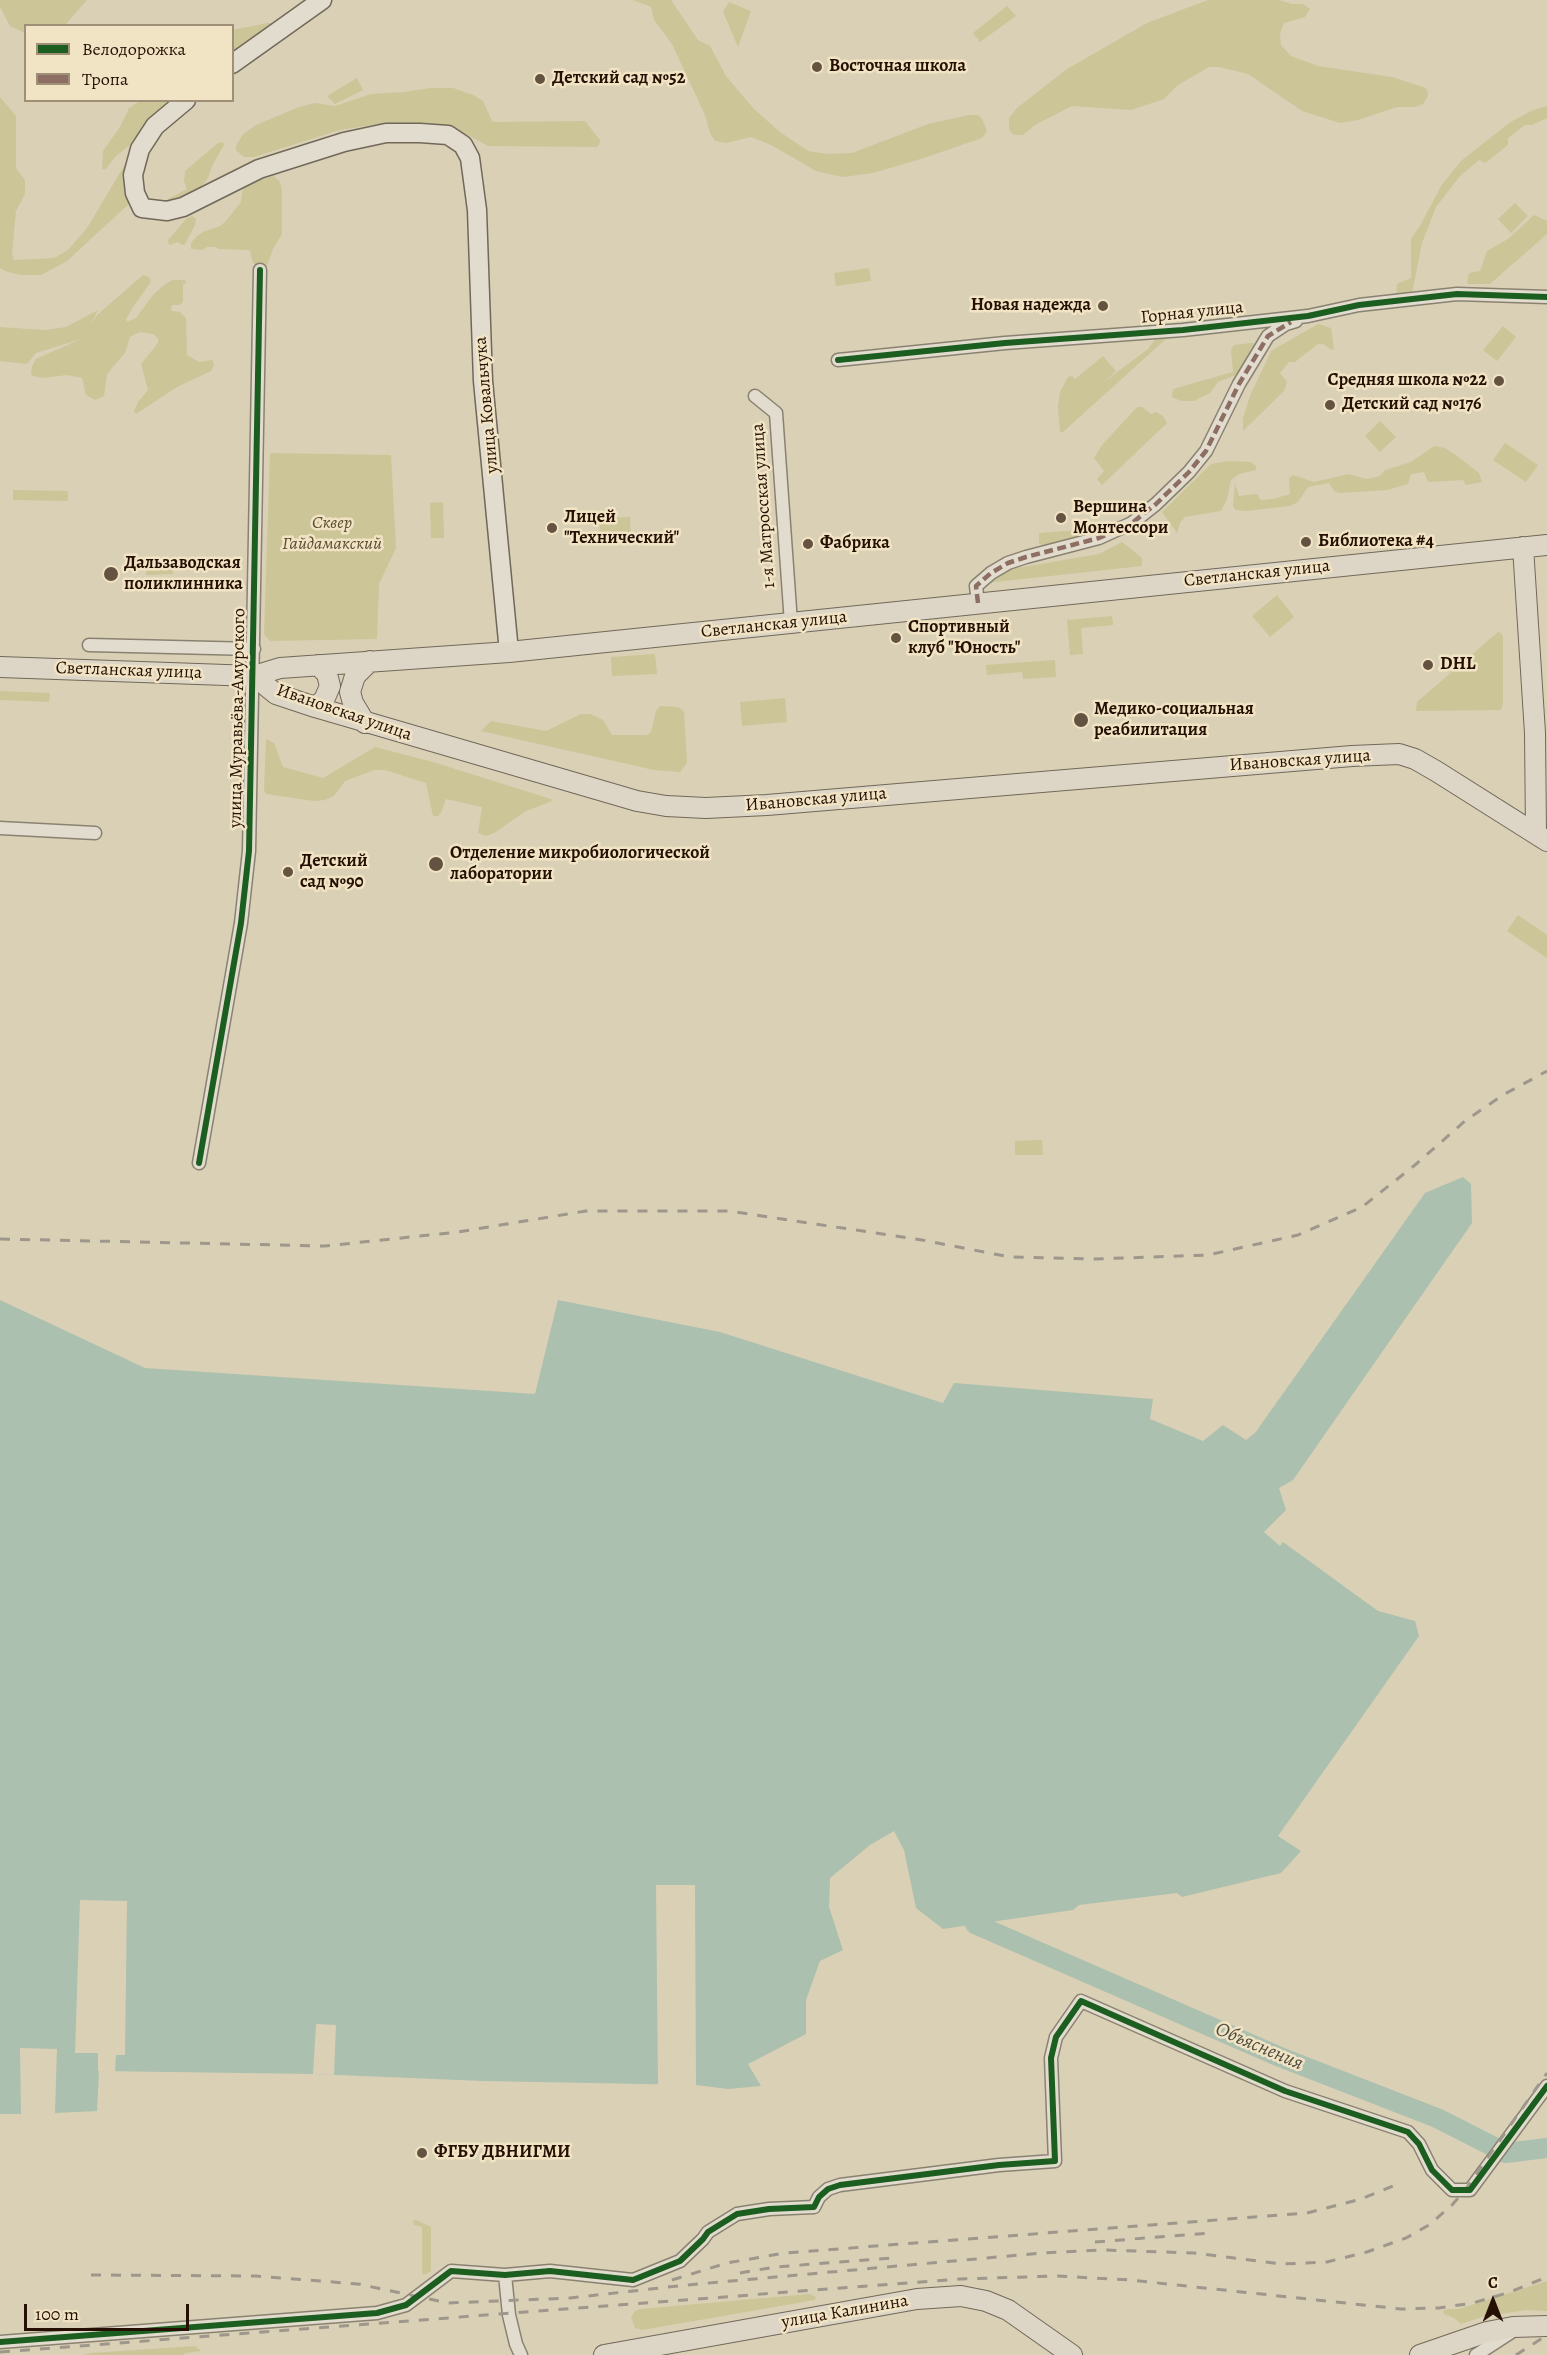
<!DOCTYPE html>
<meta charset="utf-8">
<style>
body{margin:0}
#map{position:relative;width:1547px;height:2355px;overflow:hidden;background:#dad0b5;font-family:Alegreya,serif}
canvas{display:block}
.legend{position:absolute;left:24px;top:24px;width:210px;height:78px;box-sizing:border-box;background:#f1e4c5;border:2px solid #a08f77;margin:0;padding:8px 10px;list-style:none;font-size:18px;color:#261003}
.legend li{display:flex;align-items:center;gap:12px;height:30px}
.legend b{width:30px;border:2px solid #a08f77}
.north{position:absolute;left:1463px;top:2271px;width:60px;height:60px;-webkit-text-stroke:4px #f1e4c5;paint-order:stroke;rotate:0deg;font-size:16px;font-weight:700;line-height:24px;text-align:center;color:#261003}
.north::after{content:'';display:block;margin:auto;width:21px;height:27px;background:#261003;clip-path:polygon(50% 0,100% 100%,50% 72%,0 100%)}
.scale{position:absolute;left:24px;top:2304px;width:165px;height:27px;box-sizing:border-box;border:3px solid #261003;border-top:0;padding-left:8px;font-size:18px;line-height:21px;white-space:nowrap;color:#261003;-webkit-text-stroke:4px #f1e4c5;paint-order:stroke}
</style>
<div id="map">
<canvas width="1547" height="2355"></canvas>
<ul class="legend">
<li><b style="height:8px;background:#1b5e20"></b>Велодорожка</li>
<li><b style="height:8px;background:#8d6e63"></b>Тропа</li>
</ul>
<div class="north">С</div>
<div class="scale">100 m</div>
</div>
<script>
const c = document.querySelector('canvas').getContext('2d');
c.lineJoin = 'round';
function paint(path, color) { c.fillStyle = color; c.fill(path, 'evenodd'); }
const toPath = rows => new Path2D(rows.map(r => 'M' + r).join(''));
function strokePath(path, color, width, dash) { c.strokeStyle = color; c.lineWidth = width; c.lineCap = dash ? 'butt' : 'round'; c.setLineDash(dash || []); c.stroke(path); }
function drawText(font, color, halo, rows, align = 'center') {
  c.font = font + ' Alegreya,serif'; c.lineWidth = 5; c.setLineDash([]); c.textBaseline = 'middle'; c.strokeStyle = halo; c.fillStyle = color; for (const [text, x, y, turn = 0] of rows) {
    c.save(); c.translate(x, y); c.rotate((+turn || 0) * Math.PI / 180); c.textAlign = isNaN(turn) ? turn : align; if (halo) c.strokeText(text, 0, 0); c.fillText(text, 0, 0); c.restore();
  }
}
paint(toPath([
 [0,0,87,0,65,25,26,26,25,33,10,26,0,7],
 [633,0,671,0,698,40,710,46,726,76,754,109,780,132,808,151,828,154,852,153,928,124,969,115,978,115,982,119,987,131,982,138,924,158,873,173,843,177,816,171,771,145,751,137,726,143,715,141,710,133,705,115,672,44,654,20,651,7],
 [1208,0,1279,0,1292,4,1303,4,1310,9,1305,17,1284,23,1280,34,1281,45,1291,56,1318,66,1392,77,1426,88,1428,93,1427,98,1423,104,1415,107,1397,107,1358,120,1340,123,1302,111,1248,74,1219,67,1209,67,1178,85,1164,99,1131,110,1072,106,1035,125,1023,135,1014,135,1009,130,1009,118,1017,108,1067,69,1147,23],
 [729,2,751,11,738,47,723,12],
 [1007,6,1016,16,980,42,973,33],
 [268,23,276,23,233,55,232,30],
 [357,78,363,90,335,104,327,96],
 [430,88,453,88,475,96,483,101,492,121,495,122,585,121,600,140,599,145,597,147,488,146,449,125,420,123,385,123,340,130,254,157,244,157,236,150,236,146,243,134,256,125,299,107,315,103,335,106,371,94,404,92],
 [0,97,16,116,16,168,25,180,25,194,16,211,12,254,14,260,54,258,68,250,87,228,127,161,131,158,130,203,67,261,41,275,20,275,5,271,0,268],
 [140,101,174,101,146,125,130,145,116,156,106,169,102,169,103,151,120,127,129,108],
 [1547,106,1547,118,1532,125,1525,125,1508,138,1508,145,1485,163,1479,160,1460,176,1436,207,1422,243,1412,293,1410,296,1396,296,1397,284,1411,278,1411,239,1420,226,1441,186,1461,161,1509,123,1531,111],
 [223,142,224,145,213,164,208,178,195,195,162,206,168,199,187,189,184,181,185,171,218,143],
 [274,176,280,182,282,190,282,234,273,249,267,266,256,268,252,260,250,250,219,249,216,247,207,247,203,250,191,249,191,243,196,237,203,232,220,226,226,221,241,202,243,187,250,183],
 [1515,203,1528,216,1511,233,1498,219],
 [1534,215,1547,221,1547,234,1490,284,1467,284,1469,273,1480,271,1487,251,1508,239],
 [192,216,196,219,195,225,185,244,182,245,178,242,169,245,168,240,186,219],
 [869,268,871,281,836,286,834,273],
 [143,275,149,277,151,282,133,307,126,319,127,322,136,318,153,295,165,284,173,280,185,280,186,283,183,285,183,302,180,305,172,305,171,311,180,312,186,318,187,355,199,362,212,360,214,365,211,371,177,387,136,414,134,411,138,402,148,390,141,364,158,343,158,338,153,334,140,332,130,337,125,353,107,374,104,396,95,400,86,395,82,378,67,375,42,378,33,376,31,374,32,366,36,359,81,339,36,353,27,364,0,361,0,327,45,330,66,327,98,310,90,326,97,315],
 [1318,324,1331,328,1334,349,1332,350,1323,344,1318,344,1295,362,1289,362,1280,373,1287,382,1284,391,1243,431,1243,418,1250,396,1271,351],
 [1503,326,1516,337,1497,361,1483,350],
 [1167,338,1063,432,1060,432,1058,407,1060,392,1068,377,1072,376,1075,379,1103,356,1116,371,1104,382,1148,349,1155,340],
 [1251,343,1254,343,1254,350,1241,373,1218,382,1210,393,1194,401,1181,401,1172,397,1173,389,1233,372,1231,350,1234,345],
 [1137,407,1142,407,1151,414,1156,412,1163,416,1167,423,1102,485,1097,479,1104,471,1094,458,1102,445],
 [1380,421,1396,437,1380,452,1365,436],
 [1505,443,1538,465,1526,482,1493,460],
 [1434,446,1445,448,1461,459,1479,473,1482,482,1466,485,1463,480,1428,482,1424,472,1411,474,1408,484,1387,490,1339,493,1334,491,1329,483,1308,487,1298,502,1290,506,1246,511,1236,510,1233,506,1235,483,1239,496,1257,494,1261,500,1273,499,1290,494,1289,478,1293,475,1314,482,1349,474,1366,479,1380,476,1385,470,1411,462],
 [270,453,391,455,396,548,379,584,377,639,270,641,264,634],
 [1228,461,1251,462,1256,466,1256,470,1239,474,1231,480,1227,499,1221,511,1185,517,1180,523,1177,533,1162,512,1211,464],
 [13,490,68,491,68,501,13,500],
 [443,502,444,538,431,538,430,503],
 [630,517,631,537,600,539,599,518],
 [1092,529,1095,533,1091,537,1042,545,1039,543,1039,533],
 [1122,542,1142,558,1142,566,986,583,998,573,1011,569,1099,554],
 [172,557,173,574,146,575,146,558],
 [1277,595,1294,617,1270,637,1252,616],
 [1112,616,1113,625,1081,628,1083,654,1070,655,1067,620],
 [1498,632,1501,633,1503,637,1503,703,1501,710,1416,711,1417,702],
 [655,654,657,674,612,676,611,657],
 [1055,660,1056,677,1023,679,1022,672,987,675,986,665],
 [0,691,50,693,49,702,0,700],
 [785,698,787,722,742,726,740,702],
 [660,706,678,707,684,711,687,763,680,772,654,770,481,731,491,721,546,731,581,714,590,714,603,720,612,735,647,735,651,732,656,711],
 [266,739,274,743,283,767,323,778,375,747,433,762,551,799,552,801,526,811,494,833,486,836,478,833,482,807,446,799,441,813,438,816,433,816,426,783,385,770,374,770,345,781,334,796,325,800,314,801,266,794,264,790],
 [1518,915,1547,935,1547,958,1507,931],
 [1042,1140,1043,1155,1015,1155,1015,1141],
 [416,2220,431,2227,431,2271,424,2275,422,2273,422,2227,414,2225,413,2221],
 [1547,2281,1547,2311,1526,2310,1482,2317,1461,2324,1454,2318,1444,2314,1443,2311,1447,2309,1459,2309],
 [810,2294,816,2297,815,2300,642,2330,635,2328,631,2317,635,2311,640,2309],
 [195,2346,201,2351,185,2353,184,2355,83,2355,91,2353]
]), '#cbc598');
paint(toPath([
 [1463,1177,1471,1184,1472,1223,1293,1480,1279,1488,1286,1510,1264,1532,1280,1546,1283,1542,1378,1611,1415,1621,1419,1636,1278,1836,1301,1851,1281,1873,1182,1897,1177,1893,1079,1905,1073,1910,943,1929,916,1908,904,1850,894,1831,870,1845,830,1878,829,1907,843,1950,820,1961,806,2000,806,2034,748,2064,761,2086,728,2089,696,2085,483,2081,313,2074,99,2071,97,2111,55,2113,57,2049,20,2048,21,2114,0,2114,0,1300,145,1368,535,1394,558,1300,720,1332,943,1403,954,1383,1153,1399,1150,1419,1203,1441,1223,1425,1246,1440,1255,1433,1425,1193]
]), '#abc0ae');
paint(toPath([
 [656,1885,695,1885,696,2085,658,2085],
 [80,1900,127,1901,125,2055,116,2055,115,2072,98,2071,98,2053,75,2053],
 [316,2024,336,2025,334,2075,313,2074]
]), '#dad0b5');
strokePath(toPath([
 [975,1924,1280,2057,1437,2118,1506,2153,1547,2148]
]), '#abc0ae', 20);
const minor = toPath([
 [838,360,1005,343,1183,330,1308,316,1359,305,1457,294,1547,297],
 [755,396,776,413,791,623],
 [978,603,976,586,991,573,1008,563,1026,557,1099,538,1132,523,1156,504,1189,472,1206,451,1239,384,1268,336,1286,324,1296,321],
 [89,645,254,649],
 [0,828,95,833],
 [199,1163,241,923,249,851,260,270],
 [505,2275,509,2315,516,2344,521,2355],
 [0,2342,377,2313,406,2305,451,2271,505,2275,550,2271,633,2280,680,2261,703,2239,708,2232,737,2214,769,2209,814,2207,819,2197,828,2189,840,2185,999,2165,1055,2161,1051,2058,1056,2037,1081,2001,1285,2091,1408,2132,1419,2144,1432,2170,1452,2190,1470,2190,1547,2086],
 [1476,2355,1513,2331]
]);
const secondary = toPath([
 [232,64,322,0],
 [186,100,155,126,140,149,133,175,135,193,142,208,167,211,183,207,259,169,344,142,386,133,420,133,448,135,463,145,470,158,477,210,483,381,509,652]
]);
const primary = toPath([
 [1523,547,1535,733,1536,833],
 [0,667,254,676,280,668,509,652,1547,545],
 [254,676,276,694,315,707,637,801,666,806,706,808,767,805,1352,756,1399,754,1415,759,1436,771,1547,841],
 [315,707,324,700,330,686,327,674,318,665],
 [365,723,353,703,350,692,355,676,370,661],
 [604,2355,917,2299,961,2296,986,2301,1008,2310,1072,2355],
 [1420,2355,1487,2332,1513,2327,1547,2326]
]);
strokePath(minor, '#8a8271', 15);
strokePath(secondary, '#716859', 21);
strokePath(primary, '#716859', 22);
strokePath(minor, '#e2dcce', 12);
strokePath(secondary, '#e2dcce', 18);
strokePath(primary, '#ddd6c7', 20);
strokePath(toPath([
 [0,1239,325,1246,458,1232,586,1211,729,1211,922,1240,1010,1257,1095,1259,1208,1255,1298,1235,1362,1207,1415,1165,1465,1121,1503,1095,1547,1071],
 [1095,2242,1210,2233],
 [740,2273,775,2267,892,2258],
 [91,2275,256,2276,358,2284,448,2303,570,2298,687,2285,1042,2253,1103,2250,1194,2253,1282,2264,1327,2262,1367,2252,1406,2238,1429,2225,1452,2205,1465,2190,1547,2073],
 [672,2280,727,2263,785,2253,1307,2213,1361,2199,1393,2186],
 [0,2352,960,2279,1057,2276,1130,2280,1401,2309,1439,2308,1473,2303,1510,2292,1547,2277],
 [1516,2355,1547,2335]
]), '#9e978b', 3, [10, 10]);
strokePath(toPath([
 [978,603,976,586,991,573,1008,563,1026,557,1099,538,1132,523,1156,504,1189,472,1206,451,1239,384,1268,336,1291,322]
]), '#8d6e63', 4.5, [9, 4.5]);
strokePath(toPath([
 [838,360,1005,343,1183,330,1308,316,1359,305,1457,294,1547,297],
 [199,1163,241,923,249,851,260,270],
 [0,2342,377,2313,406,2305,451,2271,505,2275,550,2271,633,2280,680,2261,703,2239,708,2232,737,2214,769,2209,814,2207,819,2197,828,2189,840,2185,999,2165,1055,2161,1051,2058,1056,2037,1081,2001,1285,2091,1408,2132,1419,2144,1432,2170,1452,2190,1470,2190,1547,2086]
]), '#1b5e20', 6);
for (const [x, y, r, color] of [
 [817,67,6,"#655341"],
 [540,79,6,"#655341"],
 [1103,306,6,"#655341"],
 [1499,381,6,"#655341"],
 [1330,405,6,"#655341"],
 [1061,518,6,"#655341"],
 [552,528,6,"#655341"],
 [1306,542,6,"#655341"],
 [808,544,6,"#655341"],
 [111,574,8,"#655341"],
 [896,638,6,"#655341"],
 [1428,665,6,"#655341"],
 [1081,720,8,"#655341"],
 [436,864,8,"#655341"],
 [288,872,6,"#655341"],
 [422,2153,6,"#655341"]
]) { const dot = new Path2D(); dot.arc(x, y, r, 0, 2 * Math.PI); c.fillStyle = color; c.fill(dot); strokePath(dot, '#f1e4c5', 2); }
drawText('bold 18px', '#261003', '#f1e4c5', [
 ["Восточная школа",829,67],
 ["Детский сад №52",552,79],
 ["Новая надежда",1091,306,"right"],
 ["Средняя школа №22",1487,381,"right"],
 ["Детский сад №176",1342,405],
 ["Вершина",1073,508],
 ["Монтессори",1073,529],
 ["Лицей",564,518],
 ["\"Технический\"",564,539],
 ["Библиотека #4",1318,542],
 ["Фабрика",820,544],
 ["Дальзаводская",124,564],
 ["поликлинника",124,585],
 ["Спортивный",908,628],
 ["клуб \"Юность\"",908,649],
 ["DHL",1440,665],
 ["Медико-социальная",1094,710],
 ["реабилитация",1094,731],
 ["Отделение микробиологической",450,854],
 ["лаборатории",450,875],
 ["Детский",300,862],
 ["сад №90",300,883],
 ["ФГБУ ДВНИГМИ",434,2153]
], 'left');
drawText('18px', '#261003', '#f1e4c5', [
 ["Горная улица",1192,313,-6],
 ["улица Ковальчука",487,405,-95],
 ["1-я Матросская улица",764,506,-94],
 ["Светланская улица",1257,574,-6],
 ["Светланская улица",774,625,-6],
 ["Светланская улица",129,671,2],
 ["Ивановская улица",344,713,19],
 ["улица Муравьёва-Амурского",238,718,-89],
 ["Ивановская улица",1300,761,-4],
 ["Ивановская улица",816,800,-5],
 ["улица Калинина",845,2312,-10]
]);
drawText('italic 18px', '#5b4c2f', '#f1e4c5', [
 ["Сквер",332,524],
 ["Гайдамакский",332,545]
]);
drawText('italic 20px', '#4e4b3e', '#f1e4c5', [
 ["Объяснения",1259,2047,23]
]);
</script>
